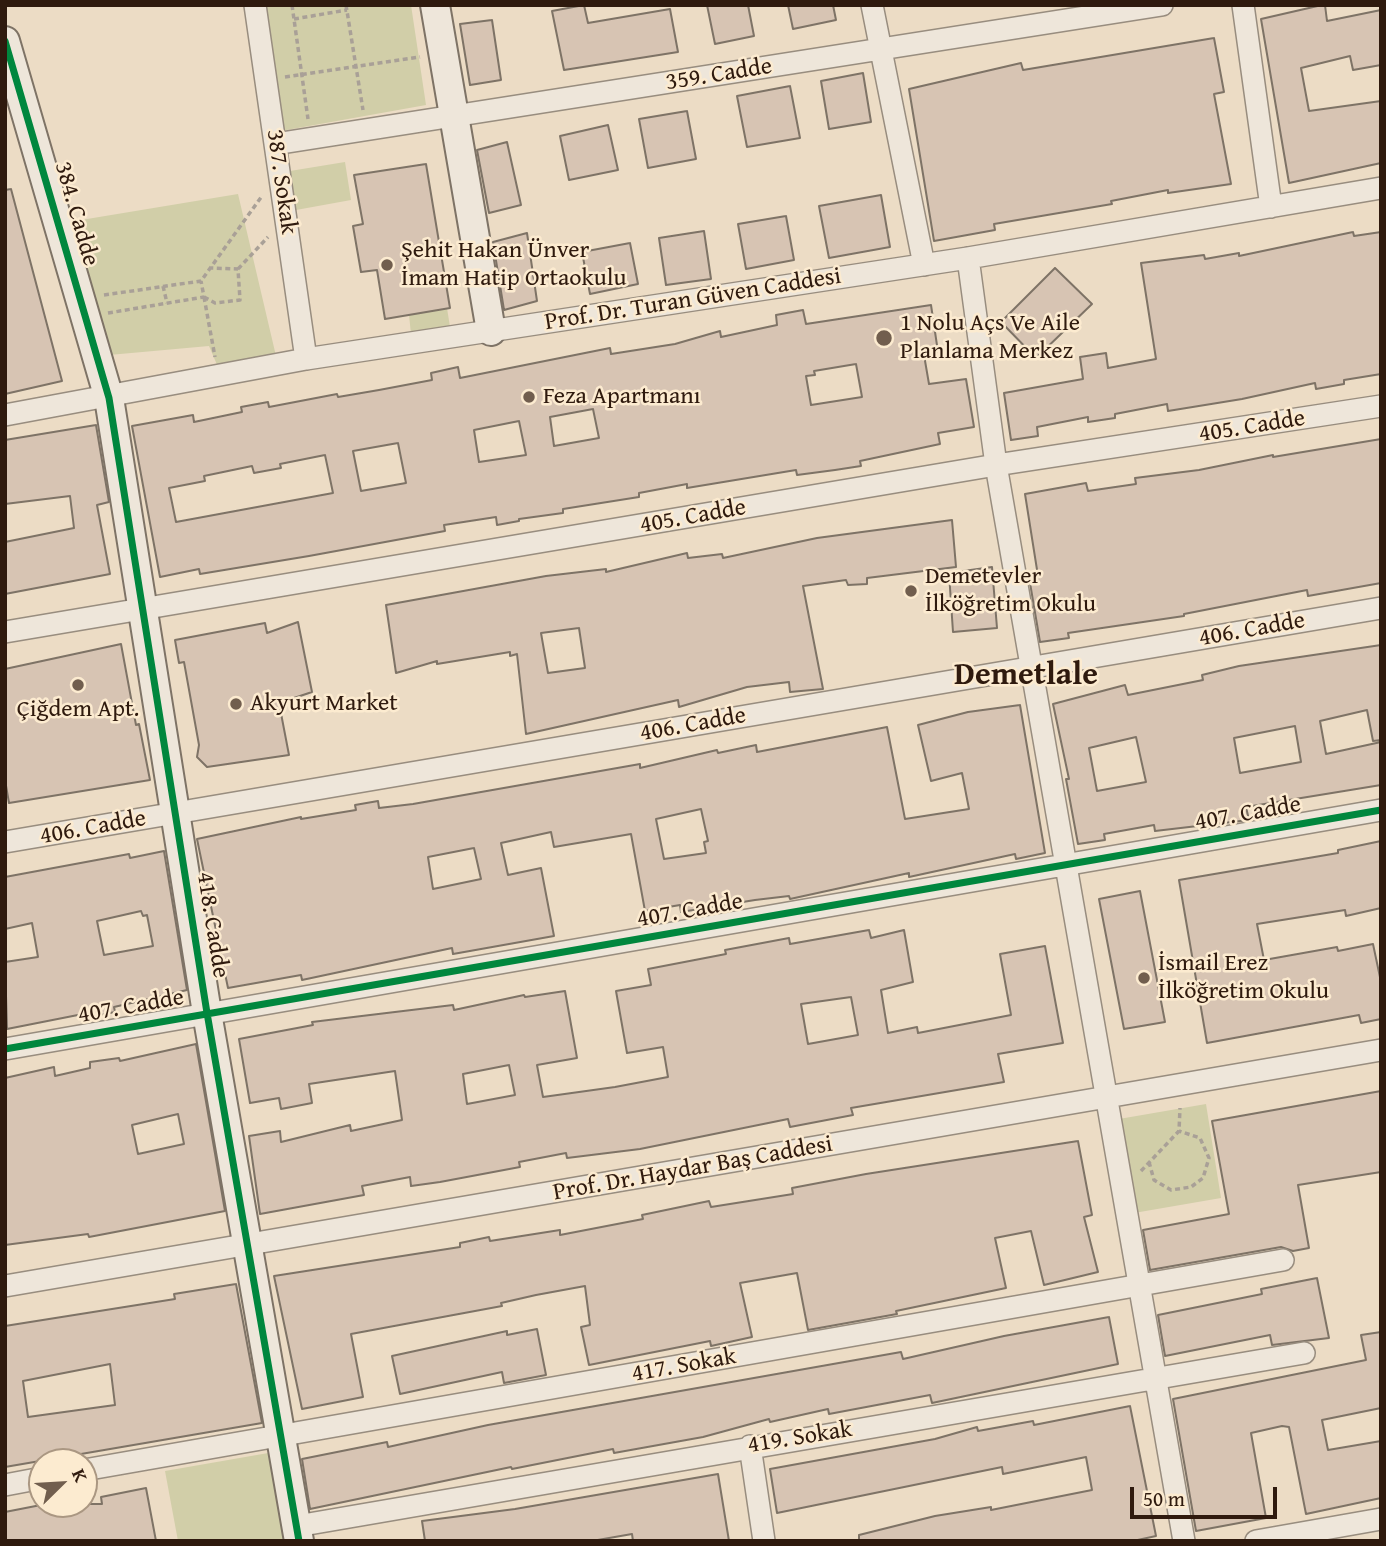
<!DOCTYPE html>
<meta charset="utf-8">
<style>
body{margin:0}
#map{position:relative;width:1386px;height:1546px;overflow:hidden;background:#ecdcc5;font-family:"Gentium Book Plus",serif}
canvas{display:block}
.frame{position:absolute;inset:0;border:7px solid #2f1a0e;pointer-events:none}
.north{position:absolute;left:28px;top:1448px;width:70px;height:70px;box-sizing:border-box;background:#fcebd0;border:2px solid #aa9782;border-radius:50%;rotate:66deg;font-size:19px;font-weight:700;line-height:28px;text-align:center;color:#2f1a0e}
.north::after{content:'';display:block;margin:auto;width:24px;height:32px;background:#715e4e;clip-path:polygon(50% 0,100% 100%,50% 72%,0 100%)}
.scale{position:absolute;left:1130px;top:1487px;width:147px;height:32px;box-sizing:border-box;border:4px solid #2f1a0e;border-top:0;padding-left:9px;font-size:21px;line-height:24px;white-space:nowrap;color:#2f1a0e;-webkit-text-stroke:5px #fcebd0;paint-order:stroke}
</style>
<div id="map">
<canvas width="1386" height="1546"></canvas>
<div class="frame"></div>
<div class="north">K</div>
<div class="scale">50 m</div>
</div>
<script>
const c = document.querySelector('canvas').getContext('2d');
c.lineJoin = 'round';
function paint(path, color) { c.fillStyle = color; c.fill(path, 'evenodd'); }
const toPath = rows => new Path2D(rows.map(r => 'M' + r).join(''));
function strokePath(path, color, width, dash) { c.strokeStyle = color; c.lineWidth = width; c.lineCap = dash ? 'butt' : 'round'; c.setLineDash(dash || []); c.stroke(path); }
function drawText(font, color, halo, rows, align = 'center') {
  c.font = font + ' "Gentium Book Plus",serif'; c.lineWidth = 5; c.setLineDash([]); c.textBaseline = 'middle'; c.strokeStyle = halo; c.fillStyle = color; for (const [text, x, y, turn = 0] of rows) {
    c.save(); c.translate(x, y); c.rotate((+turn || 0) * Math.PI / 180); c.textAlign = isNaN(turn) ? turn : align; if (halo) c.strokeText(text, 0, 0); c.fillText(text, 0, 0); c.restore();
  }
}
paint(toPath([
 [263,5,411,5,426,105,281,131],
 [345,162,351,200,296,210,290,171],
 [238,194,276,356,218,367,209,346,109,355,75,221],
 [447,308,450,327,411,334,409,315],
 [1206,1104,1221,1198,1134,1213,1119,1119],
 [274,1452,289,1541,178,1541,165,1471]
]), '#d1cea8');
const building = toPath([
 [584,5,588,23,670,9,678,52,564,70,552,11,584,5],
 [707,5,748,5,754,36,715,44,707,5],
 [788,5,833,5,836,20,793,29,788,5],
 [1322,5,1325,5,1327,21,1381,10,1381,65,1353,70,1350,56,1301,68,1309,111,1381,101,1381,163,1289,183,1261,19,1322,5],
 [492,20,501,80,470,85,460,24,492,20],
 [1214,38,1224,92,1214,94,1231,184,1168,193,1168,190,1111,201,1112,204,994,224,995,230,934,241,909,89,1021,63,1023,70,1214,38],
 [863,73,871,122,829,129,821,81,863,73],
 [790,86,800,138,747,147,737,96,790,86],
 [687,111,696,159,648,168,639,119,687,111],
 [608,125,618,170,569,180,560,136,608,125],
 [507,142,521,205,489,213,477,150,507,142],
 [426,164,450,308,385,319,377,270,361,272,353,226,363,224,354,175,426,164],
 [11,189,62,381,5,394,5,190,11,189],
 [881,195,890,247,829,258,819,206,881,195],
 [786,216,794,260,746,269,738,224,786,216],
 [704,231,711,279,666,285,659,238,704,231],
 [1353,232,1354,236,1381,232,1381,374,1344,380,1344,384,1316,389,1315,383,1242,399,1168,411,1167,404,1115,414,1115,418,1088,422,1088,417,1037,427,1038,436,1011,440,1004,393,1083,379,1080,357,1106,353,1108,368,1156,359,1141,263,1204,255,1205,259,1239,253,1239,256,1353,232],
 [527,233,537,301,504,310,493,242,527,233],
 [630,243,638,284,590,294,582,252,630,243],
 [1055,268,1092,304,1036,358,1001,322,1055,268],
 [931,305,938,352,924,355,929,384,966,379,974,427,938,433,940,444,860,461,861,466,835,470,797,475,796,470,687,488,687,484,639,493,639,497,563,509,563,513,519,519,519,521,497,525,496,517,444,525,445,531,309,556,200,574,199,569,160,577,132,426,193,415,194,422,242,412,241,407,268,402,269,407,337,394,338,397,379,390,432,380,431,373,458,367,460,378,610,348,611,354,675,344,720,331,721,337,777,325,776,315,803,310,806,324,931,305],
 [856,364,862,397,811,405,806,376,815,375,814,371,856,364],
 [593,409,599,438,554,446,550,417,593,409],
 [519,421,526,455,479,462,474,430,519,421],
 [398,443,406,483,361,491,353,451,398,443],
 [325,455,333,493,176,522,169,488,205,481,204,476,252,466,254,473,281,468,280,464,325,455],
 [96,425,109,502,97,505,110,574,5,594,5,542,74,528,70,496,5,504,5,440,96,425],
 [1381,439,1381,583,1308,596,1307,590,1184,614,1184,616,1068,633,1069,638,1040,642,1029,577,1038,576,1025,494,1086,483,1088,491,1136,484,1135,478,1199,470,1273,455,1273,457,1381,439],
 [952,520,956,567,867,578,867,584,848,585,846,580,803,586,823,689,790,692,789,682,747,687,679,707,678,700,526,734,517,654,510,656,510,652,437,664,437,661,396,673,386,605,546,576,606,569,606,572,687,553,688,558,722,554,723,558,817,538,952,520],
 [579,628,585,668,548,673,541,633,579,628],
 [992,567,997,628,953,632,949,573,992,567],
 [298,622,312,692,279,703,289,755,207,767,197,757,199,745,184,662,179,663,175,640,265,623,267,633,298,622],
 [121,644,136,725,139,724,150,780,9,803,5,780,5,669,121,644],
 [1381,645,1381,740,1373,741,1367,710,1320,721,1326,754,1381,742,1381,785,1246,807,1249,820,1155,831,1154,825,1104,834,1105,840,1078,844,1066,779,1069,779,1053,704,1125,685,1128,695,1203,680,1202,675,1239,666,1381,645],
 [1295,726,1301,762,1240,773,1234,738,1295,726],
 [1136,737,1146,782,1097,791,1089,748,1136,737],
 [1020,705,1045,853,1016,859,1015,854,909,877,909,873,790,899,789,896,755,900,681,912,680,905,645,911,631,834,554,847,551,832,501,843,508,875,541,868,554,936,453,954,452,948,302,980,301,975,228,988,197,839,301,817,301,819,356,810,355,805,378,801,379,808,413,804,640,764,640,768,717,750,718,753,756,745,757,752,887,727,905,819,969,809,962,773,931,781,918,725,968,712,1020,705],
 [701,809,708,841,704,842,706,853,664,859,656,819,701,809],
 [474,848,481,879,433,889,428,857,474,848],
 [1381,841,1381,908,1346,916,1345,910,1257,924,1264,960,1337,947,1338,951,1373,944,1381,982,1381,1019,1361,1023,1359,1015,1207,1043,1179,880,1338,853,1338,850,1381,841],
 [164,851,187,990,114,1007,115,1012,89,1017,88,1013,7,1029,5,962,38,957,32,923,5,929,5,877,129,854,130,858,164,851],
 [141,911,143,916,147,915,153,946,104,955,97,921,141,911],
 [1140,891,1165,1022,1124,1029,1099,899,1140,891],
 [869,930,871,938,904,930,913,982,881,990,888,1033,917,1027,918,1033,1011,1015,1000,954,1045,946,1063,1043,998,1054,1004,1082,851,1108,853,1115,790,1127,788,1119,640,1149,567,1158,566,1153,519,1162,520,1167,440,1182,411,1186,410,1177,362,1186,364,1195,260,1214,249,1136,280,1131,281,1142,350,1125,351,1131,402,1120,395,1071,309,1084,312,1103,281,1109,279,1098,250,1103,239,1039,313,1025,312,1022,453,1005,454,1010,524,995,525,997,565,991,577,1058,537,1065,543,1097,615,1087,668,1077,663,1047,627,1053,616,991,651,985,648,969,726,954,725,950,789,938,790,944,869,930],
 [851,997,858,1035,808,1044,801,1004,851,997],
 [509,1065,515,1095,467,1104,463,1074,509,1065],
 [196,1044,225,1211,89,1237,88,1234,5,1245,5,1078,54,1067,55,1076,90,1068,90,1062,119,1058,120,1061,196,1044],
 [178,1114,184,1144,138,1154,132,1125,178,1114],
 [1381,1091,1381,1172,1298,1185,1309,1248,1293,1251,1281,1247,1150,1270,1143,1230,1229,1214,1212,1121,1381,1091],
 [1078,1141,1092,1215,1084,1217,1098,1272,1044,1285,1031,1231,995,1238,1006,1288,896,1311,897,1314,808,1330,797,1273,740,1283,752,1337,711,1346,710,1341,589,1365,581,1327,590,1325,585,1286,536,1295,501,1303,502,1306,351,1334,363,1397,302,1409,274,1276,460,1247,460,1243,489,1237,490,1241,560,1230,560,1235,643,1219,642,1215,709,1201,711,1207,793,1194,792,1188,866,1174,1078,1141],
 [1317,1278,1329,1338,1272,1345,1270,1335,1165,1356,1158,1315,1262,1294,1261,1289,1317,1278],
 [236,1284,262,1423,5,1467,5,1326,175,1299,174,1294,236,1284],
 [110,1364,115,1405,28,1417,23,1381,110,1364],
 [1109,1317,1118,1364,932,1403,930,1395,829,1414,828,1409,770,1422,769,1419,703,1437,614,1453,613,1449,512,1469,511,1467,310,1509,302,1459,387,1442,388,1447,488,1425,901,1352,903,1359,1004,1336,1109,1317],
 [537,1329,546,1375,504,1383,502,1372,400,1394,392,1356,507,1331,507,1335,537,1329],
 [1381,1332,1381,1408,1322,1420,1328,1450,1381,1441,1381,1498,1306,1514,1289,1427,1282,1426,1251,1433,1266,1518,1196,1531,1173,1399,1366,1360,1361,1335,1381,1332],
 [1130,1406,1156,1536,1133,1541,859,1541,859,1535,935,1516,991,1507,991,1510,1092,1490,1086,1457,1003,1474,1002,1467,777,1513,770,1469,935,1439,977,1427,978,1431,1033,1421,1034,1425,1130,1406],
 [718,1474,729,1541,633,1541,632,1534,592,1541,425,1541,422,1521,515,1509,718,1474],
 [146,1488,156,1541,5,1541,5,1512,46,1504,102,1504,101,1497,146,1488]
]);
paint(building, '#d7c4b3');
strokePath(building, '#7e7366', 2);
const street = toPath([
 [255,5,306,359],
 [872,5,924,265],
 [1243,5,1271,207],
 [275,144,1162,5],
 [968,258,996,465,1184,1541],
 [5,415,306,359,968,258,1381,188],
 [5,632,996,465,1381,406],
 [5,842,1381,608],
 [5,1049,1381,810],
 [5,1286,1381,1050],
 [750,1446,764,1541],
 [84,1470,1283,1260],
 [5,1485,42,1478],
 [297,1526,1304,1353],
 [1256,1541,1381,1519]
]);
const secondary = toPath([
 [435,5,491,331],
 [5,41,109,398,207,1013,299,1541]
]);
strokePath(street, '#988d7f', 24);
strokePath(secondary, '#7e7366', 32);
strokePath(toPath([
 [292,5,308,119],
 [346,5,363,110],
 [294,19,347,10],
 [285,77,420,57],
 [238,269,268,237],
 [163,286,167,303],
 [104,295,201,281,262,196],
 [204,297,215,303,240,300,238,269,211,268],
 [204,297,215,357],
 [108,313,204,297,201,281],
 [1149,1162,1154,1180,1171,1190,1191,1187,1203,1178,1209,1158,1200,1138,1179,1131],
 [1141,1171,1179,1131,1180,1108]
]), '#a9a097', 3.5, [5, 3.5]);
strokePath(street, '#eee6da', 21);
strokePath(secondary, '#eee6da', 28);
strokePath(toPath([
 [5,41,109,398,207,1013,299,1541],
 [5,1049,1381,810]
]), '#00873e', 7);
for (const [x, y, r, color] of [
 [387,265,7,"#715e4e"],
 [884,338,9,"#715e4e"],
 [529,397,7,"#715e4e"],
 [911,591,7,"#715e4e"],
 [78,685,7,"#715e4e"],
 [236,704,7,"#715e4e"],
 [1144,978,7,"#715e4e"]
]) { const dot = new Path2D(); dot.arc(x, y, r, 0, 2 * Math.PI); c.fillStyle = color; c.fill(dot); strokePath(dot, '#fcebd0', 2.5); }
drawText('24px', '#2f1a0e', '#fcebd0', [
 ["359. Cadde",719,75,-9],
 ["387. Sokak",281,182,82],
 ["384. Cadde",76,214,74],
 ["Prof. Dr. Turan Güven Caddesi",693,300,-9],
 ["405. Cadde",1252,427,-9],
 ["405. Cadde",693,517,-10],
 ["406. Cadde",1252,630,-10],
 ["406. Cadde",693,725,-10],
 ["407. Cadde",1248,814,-10],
 ["406. Cadde",93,828,-10],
 ["407. Cadde",690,911,-10],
 ["418. Cadde",212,925,81],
 ["407. Cadde",131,1007,-10],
 ["Prof. Dr. Haydar Baş Caddesi",693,1169,-10],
 ["417. Sokak",684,1366,-10],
 ["419. Sokak",800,1438,-9]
]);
drawText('24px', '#2f1a0e', '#fcebd0', [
 ["Şehit Hakan Ünver",401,251],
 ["İmam Hatip Ortaokulu",401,279],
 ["1 Nolu Açs Ve Aile",900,324],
 ["Planlama Merkez",900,352],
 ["Feza Apartmanı",543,397],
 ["Demetevler",925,577],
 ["İlköğretim Okulu",925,605],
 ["Akyurt Market",250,704],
 ["Çiğdem Apt.",78,710,"center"],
 ["İsmail Erez",1158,964],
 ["İlköğretim Okulu",1158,992]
], 'left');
drawText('bold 32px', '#2f1a0e', '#fcebd0', [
 ["Demetlale",1026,676]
]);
</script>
